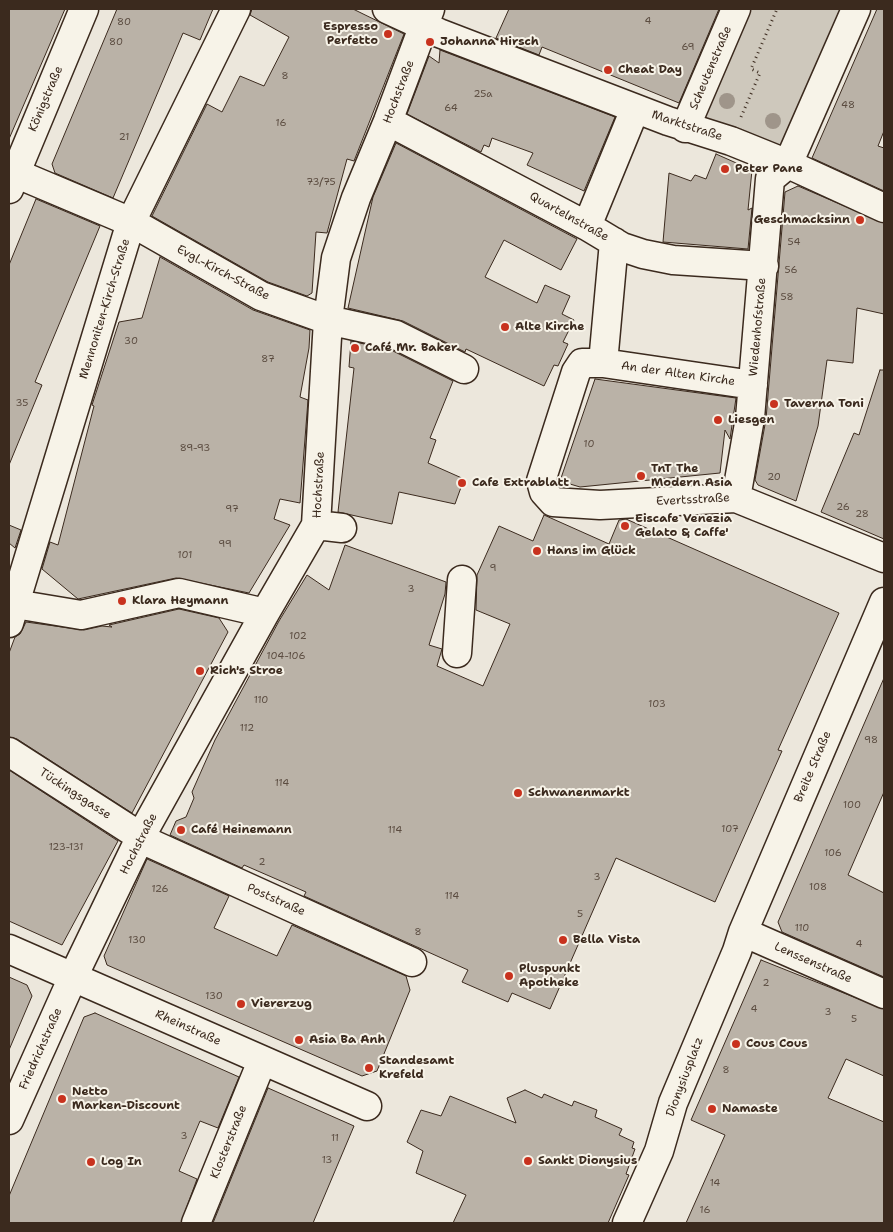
<!DOCTYPE html>
<meta charset="utf-8">
<style>
body{margin:0}
#map{position:relative;width:893px;height:1232px;overflow:hidden;background:#ece7dc;font-family:"Shantell Sans",sans-serif}
canvas{display:block}
.frame{position:absolute;inset:0;border:10px solid #3b2a1e;pointer-events:none}
</style>
<div id="map">
<canvas width="893" height="1232"></canvas>
<div class="frame"></div>
</div>
<script>
const c = document.querySelector('canvas').getContext('2d');
c.lineJoin = 'round';
function paint(path, color) { c.fillStyle = color; c.fill(path, 'evenodd'); }
const toPath = rows => new Path2D(rows.map(r => 'M' + r).join(''));
function strokePath(path, color, width, dash) { c.strokeStyle = color; c.lineWidth = width; c.lineCap = dash ? 'butt' : 'round'; c.setLineDash(dash || []); c.stroke(path); }
function drawText(font, color, halo, rows, align = 'center') {
  c.font = font + ' "Shantell Sans",sans-serif'; c.lineWidth = 4; c.setLineDash([]); c.textBaseline = 'middle'; c.strokeStyle = halo; c.fillStyle = color; for (const [text, x, y, turn = 0] of rows) {
    c.save(); c.translate(x, y); c.rotate((+turn || 0) * Math.PI / 180); c.textAlign = isNaN(turn) ? turn : align; if (halo) c.strokeText(text, 0, 0); c.fillText(text, 0, 0); c.restore();
  }
}
paint(toPath([
 [745,9,839,9,779,149,699,115]
]), '#cec8bc');
const building = toPath([
 [9,9,65,9,9,139,9,9],
 [117,9,213,9,200,40,183,33,113,198,55,173,52,164,117,9],
 [252,9,353,9,404,34,354,161,347,159,327,233,316,232,312,293,307,296,268,282,152,216,207,104,222,112,240,76,264,86,289,37,250,15,252,9],
 [509,9,719,9,679,103,542,47,539,55,496,38,509,9],
 [877,9,884,9,884,131,878,146,884,148,884,191,812,158,877,9],
 [440,50,615,117,584,191,527,165,533,153,492,138,489,147,484,145,481,152,407,114,429,56,439,63,440,50],
 [396,143,577,239,561,270,504,240,485,277,537,303,545,285,570,296,562,314,574,320,563,342,568,344,558,366,554,365,544,386,466,349,465,352,403,321,348,308,373,197,396,143],
 [716,154,752,170,748,210,752,208,748,249,663,242,669,173,691,181,695,175,706,179,716,154],
 [798,186,884,223,884,314,857,308,853,363,827,360,818,426,796,501,758,485,755,480,766,419,785,192,798,186],
 [36,199,100,226,35,382,42,385,9,465,9,265,36,199],
 [160,257,253,310,310,330,309,348,300,397,308,400,300,503,280,499,274,519,290,525,249,593,176,578,78,599,42,569,50,542,58,545,94,406,92,405,119,322,142,318,160,257],
 [351,341,391,350,453,381,430,438,436,440,428,463,464,479,455,504,399,492,392,524,338,512,354,368,349,367,351,341],
 [880,370,884,370,884,539,821,512,854,433,859,435,880,370],
 [595,379,736,398,730,439,725,430,720,473,580,487,560,481,595,379],
 [544,515,609,544,619,520,626,519,839,613,778,750,782,751,715,902,616,858,550,1009,512,993,508,1002,462,982,468,970,304,896,306,892,244,865,242,868,170,835,176,821,186,817,194,798,192,792,215,740,279,621,307,575,329,590,345,545,446,582,445,594,429,645,442,649,437,666,483,686,510,624,476,610,477,575,499,526,533,541,544,515],
 [9,525,21,530,15,548,9,543,9,525],
 [179,609,219,618,228,632,132,813,17,739,9,737,9,653,15,637,20,634,26,622,84,630,102,626,112,627,109,625,179,609],
 [884,678,884,792,848,875,884,893,884,977,782,932,778,922,884,678],
 [9,770,118,841,62,945,9,921,9,770],
 [147,859,229,896,214,928,277,956,292,925,406,976,410,990,377,1071,362,1076,107,965,104,956,147,859],
 [761,960,884,1009,884,1076,846,1059,828,1098,884,1122,884,1223,686,1223,725,1135,691,1120,761,960],
 [9,977,27,985,32,996,9,1050,9,977],
 [95,1013,239,1077,218,1128,200,1121,179,1171,197,1179,181,1223,9,1223,9,1196,84,1017,95,1013],
 [268,1088,354,1126,313,1223,213,1223,268,1088],
 [525,1090,542,1098,544,1094,572,1106,574,1101,597,1110,595,1117,622,1129,619,1135,634,1142,632,1148,635,1149,626,1174,629,1175,608,1223,453,1223,466,1195,416,1173,423,1151,407,1142,421,1110,441,1116,450,1096,516,1123,507,1098,525,1090]
]);
paint(building, '#bab2a7');
strokePath(building, '#3b2a1e', 1);
const minor = toPath([
 [387,9,439,33,668,121,731,141,788,164,884,208],
 [388,121,587,226,622,247,643,254,673,260,764,266],
 [685,128,736,9],
 [15,173,131,222,261,296,328,320,396,335,464,369],
 [9,189,84,9],
 [587,226,635,109],
 [603,363,614,242],
 [753,385,603,363,582,363,576,372,541,481,544,492,553,502,600,505,736,498,884,558],
 [736,498,750,418,770,179,788,164,856,9],
 [316,525,342,528],
 [9,603,81,615,179,593,265,613],
 [9,623,131,222,236,9],
 [457,653,462,580],
 [9,752,152,844,412,962],
 [743,932,884,994],
 [9,949,367,1106],
 [9,1120,73,977,141,836,265,613,316,525,328,320,336,258,356,198,388,121,430,9],
 [196,1223,262,1061],
 [627,1223,659,1151,673,1103,737,951,743,932,884,602]
]);
strokePath(minor, '#3b2a1e', 31);
strokePath(toPath([
 [741,117,760,73,751,69,777,9]
]), '#3b2a1e', 3, [1, 4]);
strokePath(minor, '#f7f3e8', 28);
c.fillStyle = '#9f958a';
for (const [x, y] of [
 [727,101],
 [773,121]
]) { c.beginPath(); c.arc(x, y, 8, 0, 2 * Math.PI); c.fill(); }
for (const [x, y, r, color] of [
 [388,34,5,"#c8321e"],
 [430,42,5,"#c8321e"],
 [608,70,5,"#c8321e"],
 [725,169,5,"#c8321e"],
 [860,220,5,"#c8321e"],
 [505,327,5,"#c8321e"],
 [355,348,5,"#c8321e"],
 [774,404,5,"#c8321e"],
 [718,420,5,"#c8321e"],
 [641,476,5,"#c8321e"],
 [462,483,5,"#c8321e"],
 [625,526,5,"#c8321e"],
 [537,551,5,"#c8321e"],
 [122,601,5,"#c8321e"],
 [200,671,5,"#c8321e"],
 [518,793,5,"#c8321e"],
 [181,830,5,"#c8321e"],
 [563,940,5,"#c8321e"],
 [509,976,5,"#c8321e"],
 [241,1004,5,"#c8321e"],
 [299,1040,5,"#c8321e"],
 [736,1044,5,"#c8321e"],
 [369,1068,5,"#c8321e"],
 [62,1099,5,"#c8321e"],
 [712,1109,5,"#c8321e"],
 [528,1161,5,"#c8321e"],
 [91,1162,5,"#c8321e"]
]) { const dot = new Path2D(); dot.arc(x, y, r, 0, 2 * Math.PI); c.fillStyle = color; c.fill(dot); strokePath(dot, '#f7f3e8', 2); }
drawText('10px', '#5b4c40', null, [
 ["4",648,21],
 ["80",124,22],
 ["80",116,42],
 ["69",688,47],
 ["8",285,76],
 ["25a",483,94],
 ["48",848,105],
 ["64",451,108],
 ["16",281,123],
 ["21",124,137],
 ["73/75",321,182],
 ["54",794,242],
 ["56",791,270],
 ["58",787,297],
 ["30",131,341],
 ["87",268,359],
 ["35",22,403],
 ["10",589,444],
 ["89-93",195,448],
 ["20",774,477],
 ["26",843,507],
 ["97",232,509],
 ["28",862,514],
 ["99",225,544],
 ["101",185,555],
 ["9",493,568],
 ["3",411,589],
 ["102",298,636],
 ["104-106",286,656],
 ["110",261,700],
 ["103",657,704],
 ["112",247,728],
 ["98",871,740],
 ["114",282,783],
 ["100",852,805],
 ["107",730,829],
 ["114",395,830],
 ["123-131",66,847],
 ["106",833,853],
 ["2",262,862],
 ["3",597,877],
 ["108",818,887],
 ["126",160,889],
 ["114",452,896],
 ["5",580,914],
 ["110",802,928],
 ["8",418,932],
 ["130",137,940],
 ["4",859,944],
 ["2",766,983],
 ["130",214,996],
 ["4",754,1009],
 ["3",828,1012],
 ["5",854,1019],
 ["8",726,1070],
 ["3",184,1136],
 ["11",335,1138],
 ["13",327,1160],
 ["14",715,1183],
 ["16",705,1210]
]);
drawText('bold 12px', '#3b2a1e', '#f7f3e8', [
 ["Espresso",378,27,"right"],
 ["Perfetto",378,41,"right"],
 ["Johanna Hirsch",440,42],
 ["Cheat Day",618,70],
 ["Peter Pane",735,169],
 ["Geschmacksinn",850,220,"right"],
 ["Alte Kirche",515,327],
 ["Café Mr. Baker",365,348],
 ["Taverna Toni",784,404],
 ["Liesgen",728,420],
 ["TnT The",651,469],
 ["Modern Asia",651,483],
 ["Cafe Extrablatt",472,483],
 ["Eiscafe Venezia",635,519],
 ["Gelato & Caffe'",635,533],
 ["Hans im Glück",547,551],
 ["Klara Heymann",132,601],
 ["Rich's Stroe",210,671],
 ["Schwanenmarkt",528,793],
 ["Café Heinemann",191,830],
 ["Bella Vista",573,940],
 ["Pluspunkt",519,969],
 ["Apotheke",519,983],
 ["Viererzug",251,1004],
 ["Asia Ba Anh",309,1040],
 ["Cous Cous",746,1044],
 ["Standesamt",379,1061],
 ["Krefeld",379,1075],
 ["Netto",72,1092],
 ["Marken-Discount",72,1106],
 ["Namaste",722,1109],
 ["Sankt Dionysius",538,1161],
 ["Log In",101,1162]
], 'left');
drawText('12px', '#3b2a1e', '#f7f3e8', [
 ["Scheutenstraße",711,68,-67],
 ["Hochstraße",399,92,-69],
 ["Königstraße",46,99,-67],
 ["Marktstraße",687,126,18],
 ["Quartelnstraße",569,217,29],
 ["Evgl.-Kirch-Straße",223,273,28],
 ["Mennoniten-Kirch-Straße",105,309,-73],
 ["Wiedenhofstraße",758,327,-85],
 ["An der Alten Kirche",678,374,8],
 ["Hochstraße",319,485,-87],
 ["Evertsstraße",693,500,-3],
 ["Breite Straße",813,767,-67],
 ["Tückingsgasse",75,794,33],
 ["Hochstraße",139,844,-63],
 ["Poststraße",276,900,24],
 ["Lenssenstraße",813,963,24],
 ["Rheinstraße",188,1028,24],
 ["Friedrichstraße",41,1049,-66],
 ["Dionysiusplatz",685,1077,-69],
 ["Klosterstraße",229,1142,-68]
]);
</script>
